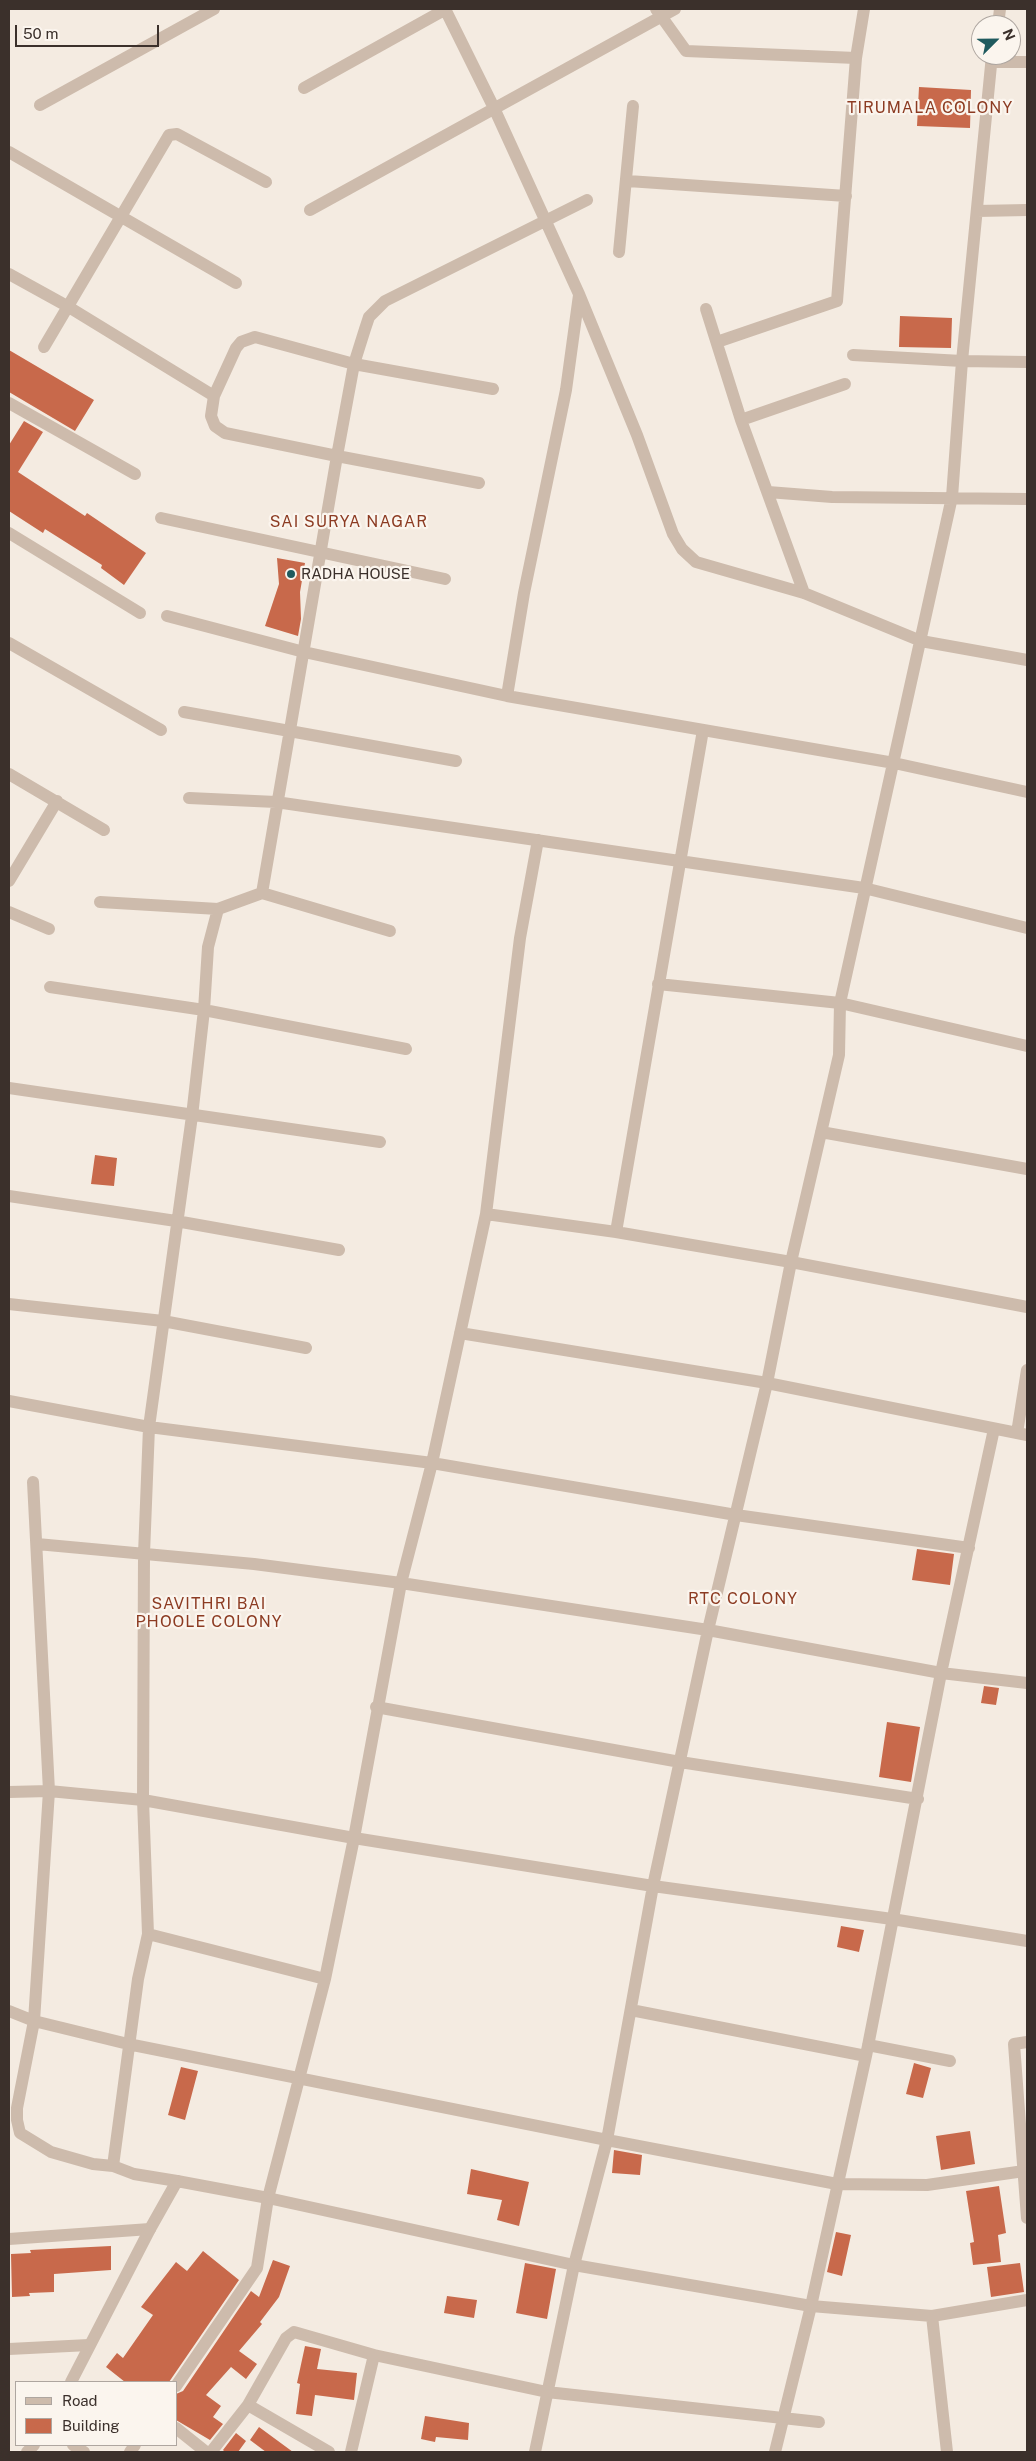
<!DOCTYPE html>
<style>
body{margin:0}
#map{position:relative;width:1036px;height:2461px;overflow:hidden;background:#f4ebe1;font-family:"Public Sans",sans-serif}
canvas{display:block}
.frame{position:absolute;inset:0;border:10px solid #3b302b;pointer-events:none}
.legend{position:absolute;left:15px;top:2381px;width:162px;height:65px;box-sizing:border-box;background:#fbf5ee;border:1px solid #aea6a0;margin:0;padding:6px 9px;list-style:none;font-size:15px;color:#3b302b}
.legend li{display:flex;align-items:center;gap:10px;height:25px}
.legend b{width:25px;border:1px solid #aea6a0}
.north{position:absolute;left:971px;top:15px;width:50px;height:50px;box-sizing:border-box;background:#fbf5ee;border:1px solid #aea6a0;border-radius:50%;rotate:67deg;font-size:14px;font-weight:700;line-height:20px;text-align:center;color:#3b302b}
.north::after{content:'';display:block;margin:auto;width:18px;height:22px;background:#1f5a5e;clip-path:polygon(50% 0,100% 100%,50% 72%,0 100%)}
.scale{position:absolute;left:15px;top:25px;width:144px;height:22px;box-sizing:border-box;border:2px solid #3b302b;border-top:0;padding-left:6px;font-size:15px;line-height:18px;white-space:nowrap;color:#3b302b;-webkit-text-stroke:4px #fbf5ee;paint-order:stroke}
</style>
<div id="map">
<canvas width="1036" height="2461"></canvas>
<div class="frame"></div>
<ul class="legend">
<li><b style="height:6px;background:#cdbbac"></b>Road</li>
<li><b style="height:14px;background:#c8694b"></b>Building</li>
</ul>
<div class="north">N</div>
<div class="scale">50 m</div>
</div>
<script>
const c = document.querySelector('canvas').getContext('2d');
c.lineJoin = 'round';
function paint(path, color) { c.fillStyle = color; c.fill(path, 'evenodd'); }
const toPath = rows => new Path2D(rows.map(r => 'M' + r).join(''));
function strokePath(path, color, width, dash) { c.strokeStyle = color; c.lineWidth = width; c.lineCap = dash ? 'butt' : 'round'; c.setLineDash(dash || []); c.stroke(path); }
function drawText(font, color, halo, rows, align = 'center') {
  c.font = font + ' "Public Sans",sans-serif'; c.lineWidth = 4.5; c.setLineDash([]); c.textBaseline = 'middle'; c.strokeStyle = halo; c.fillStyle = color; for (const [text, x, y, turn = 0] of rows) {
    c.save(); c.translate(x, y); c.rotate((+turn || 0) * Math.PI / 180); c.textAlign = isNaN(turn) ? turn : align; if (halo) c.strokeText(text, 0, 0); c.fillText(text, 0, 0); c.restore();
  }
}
paint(toPath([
 [919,87,971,90,970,128,917,126],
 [900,316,952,318,951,348,899,347],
 [9,350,94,400,75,431,9,392],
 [24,421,43,432,18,472,85,516,87,513,146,553,124,585,101,568,102,565,45,529,43,533,9,511,9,445],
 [277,558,305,563,300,592,301,619,298,636,265,626,279,584],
 [95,1155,117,1158,114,1186,91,1184],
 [917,1549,954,1554,950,1585,912,1580],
 [984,1686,999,1688,996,1705,981,1703],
 [887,1722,920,1727,911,1782,879,1777],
 [841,1926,864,1930,859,1952,837,1947],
 [914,2063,931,2068,923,2098,906,2094],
 [181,2067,198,2071,185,2120,168,2115],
 [970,2131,975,2164,941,2170,936,2136],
 [614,2150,642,2155,640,2175,612,2173],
 [471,2169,529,2182,519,2226,497,2220,502,2200,467,2194],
 [999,2186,1006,2233,998,2235,1001,2262,973,2265,970,2243,974,2242,966,2191],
 [836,2232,851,2235,842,2276,827,2272],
 [111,2246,111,2270,54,2274,54,2292,29,2293,30,2296,12,2297,11,2254,31,2253,30,2250],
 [203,2251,239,2280,169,2382,125,2382,106,2367,117,2353,123,2358,153,2315,141,2307,176,2262,187,2271],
 [273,2260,290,2266,279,2297,260,2322,262,2324,239,2351,257,2364,246,2379,231,2367,206,2395,221,2406,213,2417,223,2424,210,2440,176,2420,176,2394,183,2391,251,2291,259,2297],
 [525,2263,556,2269,547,2319,516,2313],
 [1020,2263,1024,2292,991,2297,987,2267],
 [447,2296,477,2300,474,2318,444,2313],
 [305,2346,321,2349,317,2369,357,2373,354,2400,315,2395,312,2416,296,2414,300,2384,297,2383],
 [425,2416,469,2423,468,2440,436,2437,435,2442,421,2439],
 [259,2427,293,2452,266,2452,250,2440],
 [236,2433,246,2441,238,2452,225,2452,223,2450]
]), '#c8694b');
strokePath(toPath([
 [445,9,494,108,579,294,637,435,673,534,682,549,696,562,804,593,921,641,1027,660],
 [656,9,686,51,856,58],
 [998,25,1000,9],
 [992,55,962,361,1027,362],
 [991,62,1027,62],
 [304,88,446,9],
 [40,105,214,9],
 [9,152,236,283],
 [628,181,846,196],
 [310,210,675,9],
 [977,211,1027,210],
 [619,252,633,106],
 [9,274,67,306,214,396,211,416,215,426,225,433,337,456,262,893],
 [706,309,741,420,804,593],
 [717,342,837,301,856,58,864,9],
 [44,347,169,135,177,134,266,182],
 [214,396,236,348,241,342,255,337,354,364,493,389],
 [9,403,135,474],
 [741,420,845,384],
 [479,483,337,456,354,364,365,329,369,317,385,301,587,200],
 [768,492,832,497,1027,499],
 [161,518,445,579],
 [9,533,140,613],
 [167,616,304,652,507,696,894,763,1027,792],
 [9,643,161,730],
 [507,696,524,593,566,390,579,295],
 [184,712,456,761],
 [9,774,104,830],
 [189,798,276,802,864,888,1027,928],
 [9,881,57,801],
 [100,902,218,909],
 [9,912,49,929],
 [658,984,840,1003,1027,1046],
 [50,987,204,1010,406,1049],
 [9,1088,380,1142],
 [821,1132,1027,1169],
 [9,1196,176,1221,339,1250],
 [486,1214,616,1232,791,1262,1027,1307],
 [616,1232,703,730],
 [9,1304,163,1321,306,1348],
 [460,1333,767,1383,1027,1435],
 [9,1401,149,1427,432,1463,736,1515,969,1548],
 [1017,1433,1027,1370],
 [33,1482,49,1791,143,1800,354,1838,653,1886,892,1919,1027,1941],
 [37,1544,254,1564,401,1583,708,1630,941,1673,1027,1683],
 [376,1707,680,1762,918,1799],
 [9,1792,49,1791,34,2021,17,2108,17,2120,20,2133,51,2152,93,2164,113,2166,134,2174,177,2181],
 [148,1934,325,1979],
 [631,2010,866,2056],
 [9,2011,34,2021,128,2044,607,2140,837,2184,927,2185,1024,2171],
 [1027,2042,1014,2044,1027,2218],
 [868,2045,950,2061],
 [113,2166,138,1979,148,1934,143,1800,144,1554,149,1427,192,1116,204,1010,208,947,218,909,262,893,390,931],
 [9,2239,150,2229],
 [932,2316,1027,2300],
 [9,2349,89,2345],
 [176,2386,257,2268,268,2198,325,1979,354,1838,401,1583,432,1463,486,1214,520,938,538,840],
 [248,2405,286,2338,294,2332,374,2355],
 [176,2428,206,2452],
 [73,2445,84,2452],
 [130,2452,135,2445],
 [211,2452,248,2405,329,2452],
 [351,2452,374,2355,547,2392,819,2422],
 [535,2452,574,2265,607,2140,653,1886,708,1630,767,1383,791,1262,839,1055,840,1003,952,497,962,361,853,355],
 [775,2452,811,2306,866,2056,941,1673,994,1429]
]), '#cdbbac', 12);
strokePath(toPath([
 [71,2382,150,2229,177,2181,268,2198,574,2265,811,2306,932,2316,947,2452],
 [27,2452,34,2445]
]), '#cdbbac', 12);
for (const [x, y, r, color] of [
 [291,574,5,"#1f5a5e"]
]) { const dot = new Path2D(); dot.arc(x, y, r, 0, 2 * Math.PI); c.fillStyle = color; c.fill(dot); strokePath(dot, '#fbf5ee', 2); }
drawText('15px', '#3b302b', '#fbf5ee', [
 ["RADHA HOUSE",301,574]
], 'left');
c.letterSpacing = '1px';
drawText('16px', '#8c3b22', '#fbf5ee', [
 ["TIRUMALA COLONY",930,108],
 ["SAI SURYA NAGAR",349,522],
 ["RTC COLONY",743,1599],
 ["SAVITHRI BAI",209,1604],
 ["PHOOLE COLONY",209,1622]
]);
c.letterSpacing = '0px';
</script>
